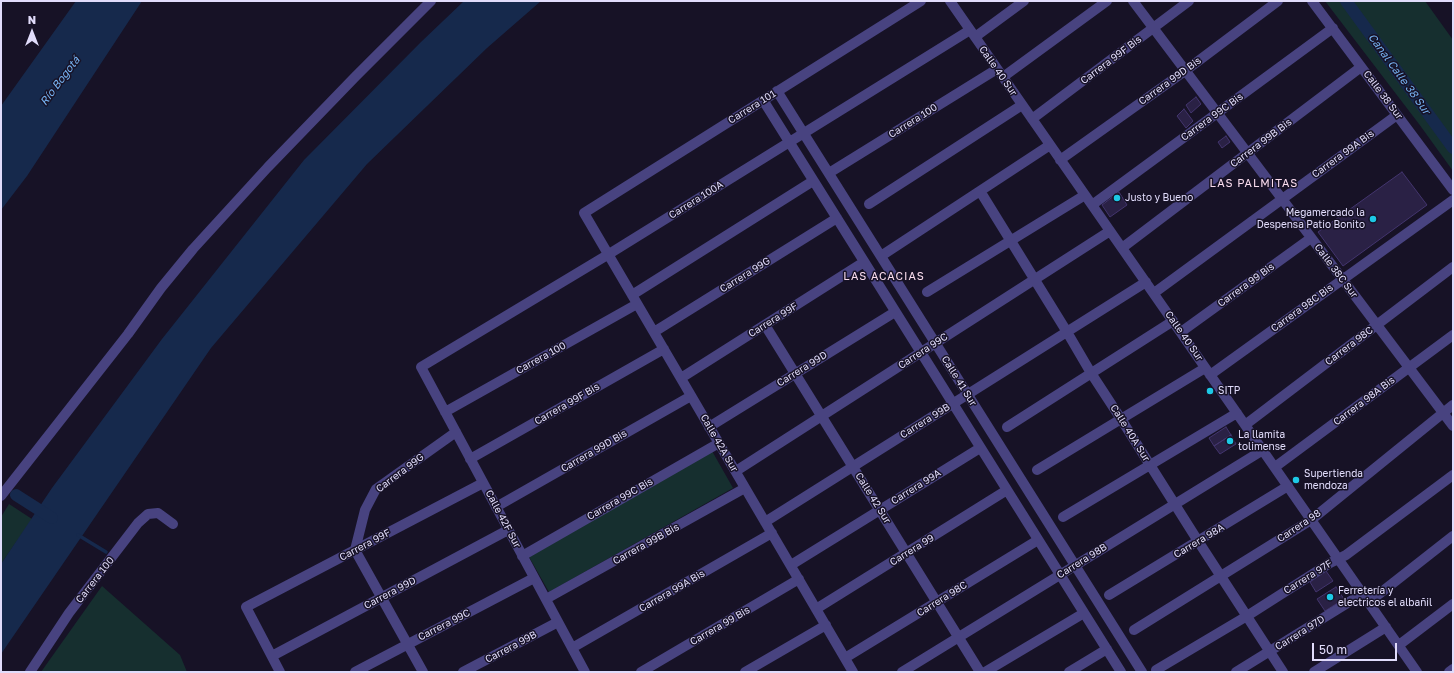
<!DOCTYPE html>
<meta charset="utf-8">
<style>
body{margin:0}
#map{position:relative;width:1454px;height:673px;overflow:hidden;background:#171226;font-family:"Golos Text",sans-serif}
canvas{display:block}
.frame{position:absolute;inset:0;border:2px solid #e1dcfb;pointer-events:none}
.north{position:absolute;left:12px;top:12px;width:40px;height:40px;-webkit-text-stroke:3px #171226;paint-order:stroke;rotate:0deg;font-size:11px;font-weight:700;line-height:16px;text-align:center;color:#e1dcfb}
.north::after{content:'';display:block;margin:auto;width:14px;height:18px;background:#e1dcfb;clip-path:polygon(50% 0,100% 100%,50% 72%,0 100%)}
.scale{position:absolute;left:1312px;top:643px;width:85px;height:18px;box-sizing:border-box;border:2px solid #e1dcfb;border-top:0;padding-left:5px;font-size:12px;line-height:14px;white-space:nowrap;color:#e1dcfb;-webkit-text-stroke:3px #171226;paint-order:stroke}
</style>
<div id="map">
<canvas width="1454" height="673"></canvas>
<div class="frame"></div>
<div class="north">N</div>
<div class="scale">50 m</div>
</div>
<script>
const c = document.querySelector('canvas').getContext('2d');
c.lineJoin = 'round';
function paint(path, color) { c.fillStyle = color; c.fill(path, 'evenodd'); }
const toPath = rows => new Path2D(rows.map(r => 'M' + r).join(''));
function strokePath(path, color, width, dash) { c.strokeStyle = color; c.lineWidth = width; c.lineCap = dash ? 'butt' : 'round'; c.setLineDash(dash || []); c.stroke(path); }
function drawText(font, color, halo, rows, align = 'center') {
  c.font = font + ' "Golos Text",sans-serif'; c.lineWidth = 3; c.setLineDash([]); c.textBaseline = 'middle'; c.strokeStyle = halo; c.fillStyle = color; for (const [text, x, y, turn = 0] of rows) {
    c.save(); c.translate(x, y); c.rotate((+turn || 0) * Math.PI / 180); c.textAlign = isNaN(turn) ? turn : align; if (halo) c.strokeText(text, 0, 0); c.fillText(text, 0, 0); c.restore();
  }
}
paint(toPath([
 [1325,1,1425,1,1453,40,1453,171,1419,124],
 [712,451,733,488,549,592,528,555],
 [9,504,32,519,1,564,1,517],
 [102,586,180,655,187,672,41,672]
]), '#162f2f');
paint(toPath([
 [76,1,142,1,27,176,1,210,1,106],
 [464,1,541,1,487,48,367,164,211,348,1,654,1,564,52,488,162,339,304,160,421,42]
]), '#16294c');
strokePath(toPath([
 [78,535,106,552]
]), '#16294c', 3.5);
strokePath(toPath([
 [1346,1,1453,148],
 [16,495,52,518]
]), '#16294c', 12);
const building = toPath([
 [1196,97,1201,104,1191,113,1186,105,1196,97],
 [1184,109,1193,121,1186,128,1177,116,1184,109],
 [1226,136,1230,142,1222,148,1218,142,1226,136],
 [1402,172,1427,205,1343,266,1318,232,1402,172],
 [1119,192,1127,205,1110,217,1102,205,1119,192],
 [1226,427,1231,435,1214,446,1209,438,1226,427],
 [1231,435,1236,444,1220,454,1214,446,1231,435],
 [1326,571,1333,581,1316,592,1310,582,1326,571],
 [1336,587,1344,599,1325,611,1317,599,1336,587]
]);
paint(building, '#2a2145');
strokePath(building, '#43356e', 1);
strokePath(toPath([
 [950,1,1417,672],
 [1133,1,1453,426],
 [1312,1,1453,190],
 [975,37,1024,1],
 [1003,77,1107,1],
 [777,91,1142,672],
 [763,100,1121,672],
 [1032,119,1189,1],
 [1060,160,1185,71,1278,1],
 [829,173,997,69],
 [980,191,1067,332,1091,373,1121,419,1198,541,1283,672],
 [869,204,1022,105],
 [1092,205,1333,28],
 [1122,248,1361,67],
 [881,256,1050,145],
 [927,292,1085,195],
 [1154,293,1397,115],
 [632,295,813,181],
 [765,325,980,672],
 [654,332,837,218],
 [1181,332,1311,238],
 [1210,375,1453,200],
 [681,378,864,262],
 [445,412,637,304],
 [1245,425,1453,267],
 [709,427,895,312],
 [1007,427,1173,321],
 [470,459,664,349],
 [1275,467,1453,335],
 [1037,470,1205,368],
 [736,471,1110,231],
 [1,496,128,334,161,288,193,249,268,167,355,77,431,1],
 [496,507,691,396],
 [1063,517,1237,413],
 [765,522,1146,282],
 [522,556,719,443],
 [791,565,980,448],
 [1109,595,1288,486],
 [546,599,745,488],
 [816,609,1007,490],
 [1134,630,1311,520,1453,405],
 [1399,645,1453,604],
 [572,648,772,533],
 [272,656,508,530],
 [845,658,1038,540],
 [1156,670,1247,616,1330,563,1346,555,1453,475],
 [30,672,69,613,138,523,148,514,158,513,173,524],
 [280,672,246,607,483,483],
 [355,672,534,578],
 [423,672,355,550,365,510,376,489,456,432],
 [463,672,558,622],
 [585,672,421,367,609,254,970,30],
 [641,672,799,579],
 [745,672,826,625],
 [853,672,584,213,921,1],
 [902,672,1263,450],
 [985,672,1084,613],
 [1069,672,1107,649],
 [1236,672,1354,599,1366,598,1374,598,1453,536],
 [1314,672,1386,627],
 [1449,672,1453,669]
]), '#484380', 10);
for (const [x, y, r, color] of [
 [1117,198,4,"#1dc9e6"],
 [1373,219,4,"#1dc9e6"],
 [1210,391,4,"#1dc9e6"],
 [1230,441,4,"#1dc9e6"],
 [1296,480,4,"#1dc9e6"],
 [1330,597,4,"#1dc9e6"]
]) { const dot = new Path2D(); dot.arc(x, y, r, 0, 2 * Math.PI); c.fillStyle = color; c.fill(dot); strokePath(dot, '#171226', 1.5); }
drawText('10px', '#e1dcfb', '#171226', [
 ["Carrera 99F Bis",1111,60,-37],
 ["Calle 40 Sur",998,71,55],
 ["Carrera 99D Bis",1170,81,-36],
 ["Calle 38 Sur",1383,95,53],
 ["Carrera 101",752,107,-32],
 ["Carrera 99C Bis",1212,117,-36],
 ["Carrera 100",913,121,-32],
 ["Carrera 99B Bis",1261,143,-37],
 ["Carrera 99A Bis",1343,154,-36],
 ["Carrera 100A",696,200,-32],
 ["Calle 38C Sur",1336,271,53],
 ["Carrera 99G",745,275,-32],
 ["Carrera 99 Bis",1246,285,-36],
 ["Carrera 98C Bis",1302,308,-36],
 ["Carrera 99F",773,320,-32],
 ["Calle 40 Sur",1184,336,55],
 ["Carrera 98C",1349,346,-37],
 ["Carrera 99C",923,351,-33],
 ["Carrera 100",541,358,-29],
 ["Carrera 99D",802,369,-32],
 ["Calle 41 Sur",959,381,58],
 ["Carrera 98A Bis",1364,401,-37],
 ["Carrera 99F Bis",567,404,-30],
 ["Carrera 99B",925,421,-32],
 ["Calle 40A Sur",1130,433,58],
 ["Calle 42A Sur",719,443,60],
 ["Carrera 99D Bis",594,451,-30],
 ["Carrera 99G",400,473,-37],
 ["Carrera 99A",916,487,-32],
 ["Calle 42 Sur",873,498,58],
 ["Carrera 99C Bis",620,499,-30],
 ["Calle 42F Sur",503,519,62],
 ["Carrera 98",1299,526,-34],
 ["Carrera 98A",1199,541,-31],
 ["Carrera 99B Bis",646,544,-29],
 ["Carrera 99F",365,545,-28],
 ["Carrera 99",912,550,-32],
 ["Carrera 98B",1082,561,-32],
 ["Carrera 97F",1308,577,-32],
 ["Carrera 100",95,580,-52],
 ["Carrera 99A Bis",672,591,-30],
 ["Carrera 99D",390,593,-28],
 ["Carrera 98C",942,599,-32],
 ["Carrera 99C",444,625,-27],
 ["Carrera 99 Bis",720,626,-30],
 ["Carrera 97D",1300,633,-32],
 ["Carrera 99B",511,647,-28]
]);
drawText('10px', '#e1dcfb', '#171226', [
 ["Justo y Bueno",1125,198],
 ["Megamercado la",1365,213,"right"],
 ["Despensa Patio Bonito",1365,225,"right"],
 ["SITP",1218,391],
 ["La llamita",1238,435],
 ["tolimense",1238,447],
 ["Supertienda",1304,474],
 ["mendoza",1304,486],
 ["Ferretería y",1338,591],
 ["electricos el albañil",1338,603]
], 'left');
drawText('italic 11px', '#75b1f0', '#171226', [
 ["Canal Calle 38 Sur",1399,74,54],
 ["Río Bogotá",60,81,-53]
]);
c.letterSpacing = '1px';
drawText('11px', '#fbddef', '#171226', [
 ["LAS PALMITAS",1254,184],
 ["LAS ACACIAS",884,277]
]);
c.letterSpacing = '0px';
</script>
